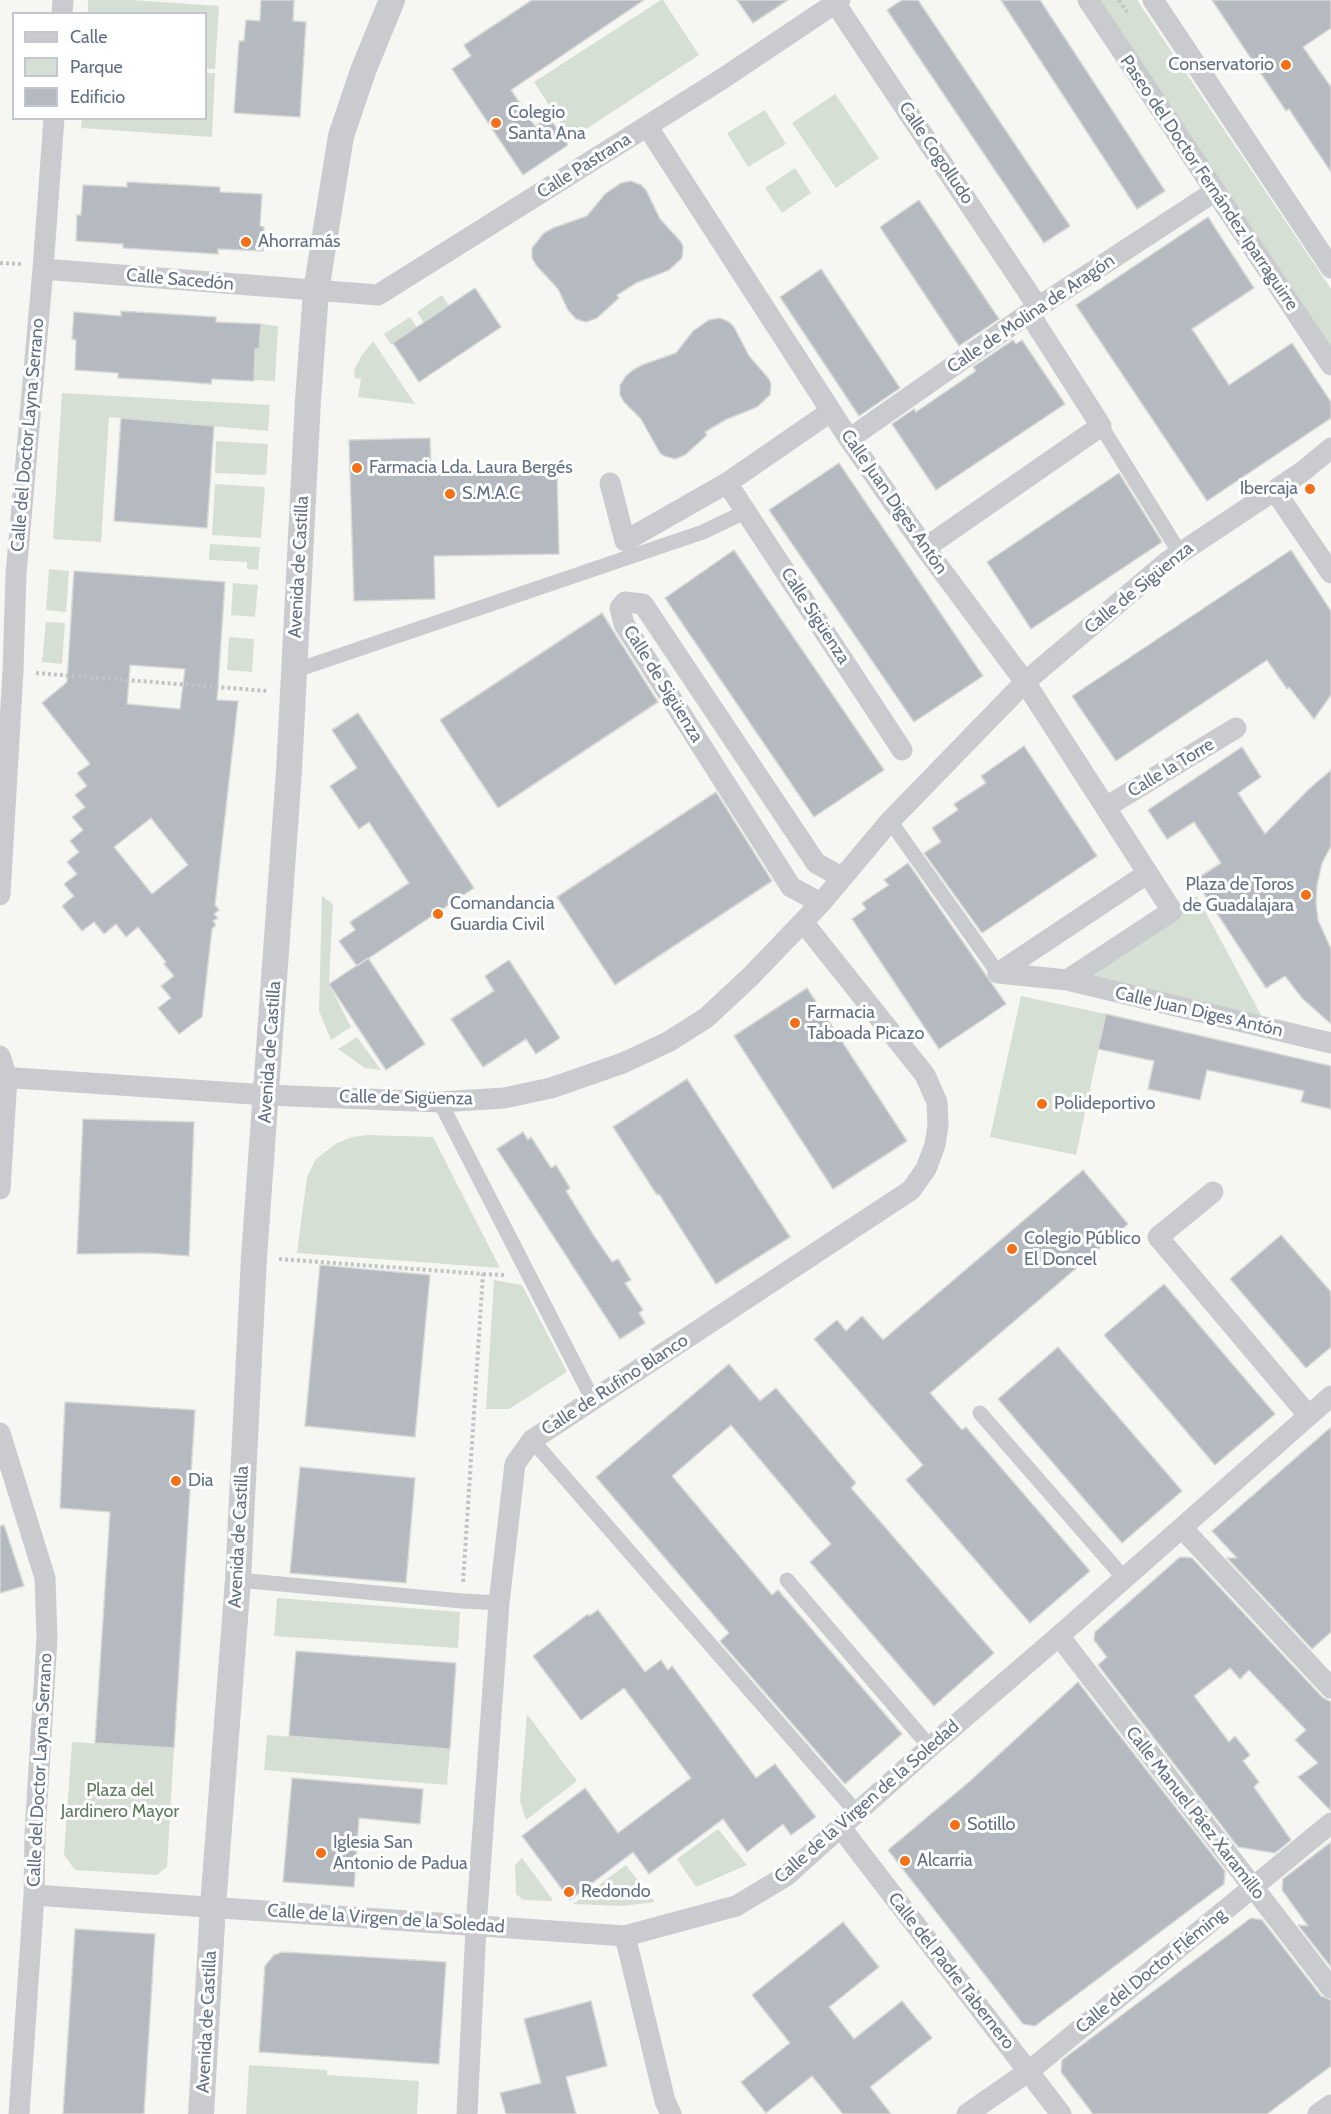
<!DOCTYPE html>
<meta charset="utf-8">
<style>
body{margin:0}
#map{position:relative;width:1331px;height:2114px;overflow:hidden;background:#f6f7f3;font-family:Cabin,sans-serif}
canvas{display:block}
.legend{position:absolute;left:12px;top:12px;width:195px;height:108px;box-sizing:border-box;background:#fff;border:2px solid #c1c6cf;margin:0;padding:8px 10px;list-style:none;font-size:18px;color:#637186}
.legend li{display:flex;align-items:center;gap:12px;height:30px}
.legend b{width:30px;border:2px solid #c1c6cf}
</style>
<div id="map">
<canvas width="1331" height="2114"></canvas>
<ul class="legend">
<li><b style="height:8px;background:#c9cbcf"></b>Calle</li>
<li><b style="height:16px;background:#d6dfd3"></b>Parque</li>
<li><b style="height:16px;background:#b5bac0"></b>Edificio</li>
</ul>
</div>
<script>
const c = document.querySelector('canvas').getContext('2d');
c.lineJoin = 'round';
function paint(path, color) { c.fillStyle = color; c.fill(path, 'evenodd'); }
const toPath = rows => new Path2D(rows.map(r => 'M' + r).join(''));
function strokePath(path, color, width, dash) { c.strokeStyle = color; c.lineWidth = width; c.lineCap = dash ? 'butt' : 'round'; c.setLineDash(dash || []); c.stroke(path); }
function drawText(font, color, halo, rows, align = 'center') {
  c.font = font + ' Cabin,sans-serif'; c.lineWidth = 6; c.setLineDash([]); c.textBaseline = 'middle'; c.strokeStyle = halo; c.fillStyle = color; for (const [text, x, y, turn = 0] of rows) {
    c.save(); c.translate(x, y); c.rotate((+turn || 0) * Math.PI / 180); c.textAlign = isNaN(turn) ? turn : align; if (halo) c.strokeText(text, 0, 0); c.fillText(text, 0, 0); c.restore();
  }
}
paint(toPath([
 [88,0,131,0,219,6,215,69,206,69,206,14,88,13],
 [661,0,663,0,699,55,571,139,534,82],
 [1097,0,1137,0,1331,289,1331,350],
 [206,73,215,73,212,137,81,128,82,119,206,118],
 [835,94,879,158,836,188,792,123],
 [765,110,786,144,748,167,727,133],
 [795,168,811,193,782,213,765,188],
 [442,295,449,306,424,323,417,312],
 [410,317,417,327,391,345,384,334],
 [261,324,278,326,275,381,254,380,255,349,259,348],
 [373,341,415,404,358,397,361,379,355,378,354,370,362,355],
 [62,393,270,405,268,431,109,417,101,542,53,539],
 [216,441,268,444,266,475,215,473],
 [215,484,265,487,261,538,212,535],
 [210,544,260,547,258,570,247,569,247,562,209,560],
 [49,569,69,571,66,612,46,610],
 [233,583,258,585,255,617,231,615],
 [46,622,65,623,62,664,42,662],
 [229,637,254,639,252,672,227,670],
 [322,896,333,904,329,984,351,1027,331,1040,319,1011],
 [1197,896,1267,1026,1067,980],
 [1021,996,1106,1014,1076,1155,990,1137],
 [357,1037,381,1070,365,1068,338,1049],
 [368,1135,433,1137,500,1268,297,1253,307,1177,316,1159,337,1143,352,1137],
 [494,1280,522,1285,567,1372,509,1409,486,1409],
 [277,1598,460,1612,458,1648,274,1636],
 [527,1714,577,1781,526,1820,520,1801],
 [267,1735,450,1749,447,1785,264,1770],
 [72,1742,174,1748,167,1867,157,1875,75,1870,64,1855],
 [718,1829,747,1865,696,1887,677,1859],
 [522,1858,553,1900,552,1901,523,1900,516,1894,515,1865],
 [626,1865,655,1902,622,1906,573,1904],
 [249,2065,327,2070,327,2075,419,2081,417,2114,246,2114]
]), '#d6dfd3');
const building = toPath([
 [261,0,294,0,293,21,306,22,300,117,234,113,239,41,244,41,246,20,260,21,261,0],
 [532,0,644,0,511,90,535,126,549,117,568,145,523,175,452,69,471,56,464,45,532,0],
 [737,0,788,0,753,23,737,0],
 [902,0,918,0,1070,226,1044,243,887,10,902,0],
 [1001,0,1040,0,1165,191,1137,209,1001,0],
 [1212,0,1331,0,1331,28,1303,47,1331,87,1331,172,1289,109,1286,111,1212,0],
 [631,181,641,185,646,190,660,219,681,242,683,247,682,258,669,270,636,283,617,295,619,298,597,318,586,322,576,319,568,310,558,289,536,265,532,258,532,248,544,233,553,228,587,216,605,194,621,183,631,181],
 [127,182,220,187,220,192,262,194,260,226,264,227,263,251,218,249,218,254,123,248,123,244,76,241,77,215,81,215,83,185,127,187,127,182],
 [919,200,999,319,959,346,880,227,919,200],
 [1208,217,1254,288,1192,329,1229,385,1292,343,1331,402,1331,418,1207,501,1076,305,1208,217],
 [821,269,900,388,859,416,780,297,821,269],
 [475,288,501,327,419,382,393,343,475,288],
 [121,311,216,317,216,322,261,324,259,349,255,349,254,381,212,379,211,384,173,381,118,378,118,373,75,370,76,340,72,339,74,312,121,316,121,311],
 [720,318,729,322,734,327,749,356,769,379,771,384,770,395,757,407,725,420,705,432,707,435,685,455,675,459,664,456,660,453,641,419,624,402,620,395,620,385,626,376,633,370,642,365,676,353,693,331,709,320,720,318],
 [1013,340,1016,344,1022,340,1065,404,936,490,892,424,914,409,916,412,976,371,973,367,1013,340],
 [121,418,214,426,207,528,114,521,121,418],
 [430,438,431,473,557,471,559,554,434,556,435,599,354,601,349,440,430,438],
 [839,463,983,676,914,722,769,510,839,463],
 [1119,473,1162,542,1031,629,987,562,1119,473],
 [734,550,884,770,814,817,665,598,734,550],
 [1291,550,1331,611,1331,695,1314,719,1289,687,1287,689,1267,660,1116,761,1072,696,1291,550],
 [74,571,225,582,217,700,238,701,215,905,219,910,214,914,218,918,213,921,216,925,212,929,202,1017,179,1034,158,1008,171,998,161,986,174,976,164,964,166,962,138,927,126,937,116,924,104,934,94,922,82,931,62,906,74,896,64,884,77,874,67,862,79,852,70,841,83,830,72,817,85,807,75,795,87,786,77,773,90,764,42,703,67,682,74,571],
 [130,665,185,669,180,709,127,704,130,665],
 [151,818,188,865,152,894,114,847,151,818],
 [602,613,658,702,498,808,440,720,602,613],
 [358,713,474,888,357,966,339,941,355,930,350,922,409,883,369,822,359,829,330,786,357,768,332,730,358,713],
 [1024,746,1097,856,982,933,924,853,941,842,932,828,958,810,954,804,986,783,981,776,1024,746],
 [1242,747,1261,777,1238,793,1265,834,1308,790,1331,770,1331,846,1322,863,1317,885,1316,903,1318,920,1331,949,1331,1024,1302,998,1285,976,1266,988,1195,880,1221,863,1194,822,1167,839,1148,810,1242,747],
 [716,792,772,881,615,985,557,897,716,792],
 [908,863,1006,1004,939,1049,852,919,866,909,862,903,889,885,884,880,908,863],
 [368,958,425,1044,386,1070,329,984,368,958],
 [509,960,560,1038,536,1054,526,1039,483,1067,451,1019,494,991,485,976,509,960],
 [807,988,907,1141,833,1189,734,1036,807,988],
 [1106,1014,1331,1066,1331,1109,1301,1102,1304,1091,1207,1070,1200,1100,1148,1089,1154,1061,1098,1049,1106,1014],
 [687,1079,790,1237,716,1284,659,1194,657,1195,613,1127,687,1079],
 [83,1119,194,1122,189,1256,149,1253,77,1254,83,1119],
 [523,1132,528,1140,531,1137,551,1168,556,1165,570,1188,566,1191,594,1236,612,1262,618,1259,631,1280,625,1283,643,1310,639,1313,645,1323,620,1339,497,1149,523,1132],
 [1083,1170,1128,1224,930,1393,962,1430,966,1427,1090,1571,1030,1623,906,1480,923,1465,814,1339,837,1320,846,1331,862,1316,883,1340,1083,1170],
 [1281,1235,1331,1292,1331,1347,1306,1368,1230,1279,1281,1235],
 [320,1265,430,1275,415,1437,305,1426,320,1265],
 [1164,1284,1275,1414,1215,1465,1104,1335,1164,1284],
 [1058,1347,1182,1491,1122,1543,998,1399,1058,1347],
 [729,1364,760,1401,776,1388,856,1483,851,1488,994,1653,934,1706,810,1562,831,1544,731,1425,672,1476,772,1595,778,1590,902,1734,845,1784,720,1641,729,1633,596,1477,729,1364],
 [65,1402,195,1410,174,1748,95,1743,110,1512,60,1508,65,1402],
 [1331,1427,1331,1632,1312,1649,1227,1558,1237,1558,1212,1531,1331,1427],
 [300,1467,415,1478,406,1583,290,1573,300,1467],
 [4,1525,24,1586,0,1593,0,1526,4,1525],
 [1180,1557,1192,1558,1322,1697,1331,1702,1331,1811,1298,1777,1318,1763,1295,1740,1306,1730,1249,1670,1240,1679,1230,1668,1194,1696,1229,1742,1235,1736,1250,1755,1243,1761,1259,1782,1254,1787,1291,1840,1275,1853,1238,1847,1098,1665,1107,1657,1094,1640,1095,1632,1180,1557],
 [598,1610,645,1672,661,1660,668,1670,672,1666,756,1778,775,1764,816,1817,791,1835,783,1824,747,1852,723,1819,649,1874,633,1852,570,1900,522,1836,585,1788,618,1833,691,1778,624,1688,581,1720,533,1656,588,1614,589,1616,598,1610],
 [296,1651,456,1663,450,1749,289,1736,296,1651],
 [1078,1682,1225,1871,1224,1884,1035,2026,1023,2024,888,1850,969,1782,1078,1682],
 [292,1778,423,1789,420,1824,359,1818,354,1887,283,1882,292,1778],
 [1331,1842,1331,1967,1298,1925,1308,1926,1282,1890,1283,1879,1331,1842],
 [1251,1918,1262,1920,1321,1996,1331,2000,1331,2066,1267,2114,1093,2114,1061,2072,1062,2060,1251,1918],
 [843,1922,879,1967,829,2007,854,2039,902,2001,932,2038,870,2087,891,2114,843,2114,812,2076,766,2113,741,2082,790,2043,752,1995,843,1922],
 [75,1929,155,1934,144,2114,63,2114,75,1929],
 [283,1952,446,1962,439,2064,259,2052,265,1966,274,1955,283,1952],
 [591,2001,607,2066,566,2077,576,2114,506,2114,500,2093,541,2083,524,2019,591,2001]
]);
paint(building, '#b5bac0');
strokePath(building, '#d8d8d5', 1.5);
strokePath(toPath([
 [1119,0,1127,12],
 [0,263,22,264],
 [36,673,268,691],
 [279,1259,483,1274,463,1583],
 [483,1274,506,1275]
]), '#c2c3c5', 4, [3, 3]);
strokePath(toPath([
 [1101,426,1180,553],
 [294,671,703,532,747,511],
 [890,821,998,973],
 [440,1102,593,1400],
 [980,1413,1124,1578],
 [532,1440,857,1813],
 [238,1580,462,1601,499,1603],
 [787,1580,930,1747]
]), '#c9cbcf', 15);
strokePath(toPath([
 [833,0,1038,307],
 [1088,0,1331,365],
 [1153,0,1331,268],
 [62,14,63,0],
 [647,126,849,439,925,548,1025,682,1172,911,1067,980],
 [43,269,378,295,722,79,840,0],
 [849,439,1029,313,1214,192],
 [610,483,625,541,727,483,830,412],
 [727,483,902,750],
 [1275,491,1331,573],
 [925,548,1101,426,1029,313],
 [1106,807,1236,728],
 [1148,873,998,973,1067,980,1331,1043],
 [0,895,13,671,16,574,43,269,54,118],
 [821,903,791,887,624,624,620,608,625,602,643,604,816,863,841,877],
 [0,1056,7,1078,0,1189],
 [0,1077,267,1095,440,1102,504,1098,551,1088,623,1063,668,1042,706,1018,751,976,821,903,890,821,1025,682,1168,561,1302,472,1331,448],
 [1213,1192,1158,1237,1308,1415],
 [0,1433,45,1578,47,1638,35,1834,34,1895,19,2114],
 [1182,1528,1331,1688],
 [1059,1636,1331,1988],
 [841,1828,1061,2114],
 [34,1895,625,1936,736,1906,786,1876,930,1747,1059,1636,1331,1396],
 [625,1936,665,2101,671,2114],
 [467,2114,476,1927,499,1603,515,1464,532,1440,911,1190,926,1169,935,1145,938,1125,937,1102,925,1075,803,922],
 [967,2114,1029,2071,1331,1823],
 [1318,2114,1331,2105]
]), '#c9cbcf', 21);
strokePath(toPath([
 [201,2114,213,1906,238,1580,254,1257,289,771,308,400,316,291,341,136,363,71,392,0]
]), '#c9cbcf', 26);
for (const [x, y, r, color] of [
 [1286,65,6,"#f17018"],
 [496,123,6,"#f17018"],
 [246,242,6,"#f17018"],
 [357,468,6,"#f17018"],
 [1310,489,6,"#f17018"],
 [450,494,6,"#f17018"],
 [1306,895,6,"#f17018"],
 [438,914,6,"#f17018"],
 [795,1023,6,"#f17018"],
 [1042,1104,6,"#f17018"],
 [1012,1249,6,"#f17018"],
 [176,1481,6,"#f17018"],
 [955,1825,6,"#f17018"],
 [321,1853,6,"#f17018"],
 [905,1861,6,"#f17018"],
 [569,1892,6,"#f17018"]
]) { const dot = new Path2D(); dot.arc(x, y, r, 0, 2 * Math.PI); c.fillStyle = color; c.fill(dot); strokePath(dot, '#fff', 2); }
drawText('18px', '#637186', '#fff', [
 ["Conservatorio",1274,65,"right"],
 ["Colegio",508,113],
 ["Santa Ana",508,134],
 ["Ahorramás",258,242],
 ["Farmacia Lda. Laura Bergés",369,468],
 ["Ibercaja",1298,489,"right"],
 ["S.M.A.C",462,494],
 ["Plaza de Toros",1294,885,"right"],
 ["de Guadalajara",1294,906,"right"],
 ["Comandancia",450,904],
 ["Guardia Civil",450,925],
 ["Farmacia",807,1013],
 ["Taboada Picazo",807,1034],
 ["Polideportivo",1054,1104],
 ["Colegio Público",1024,1239],
 ["El Doncel",1024,1260],
 ["Dia",188,1481],
 ["Sotillo",967,1825],
 ["Iglesia San",333,1843],
 ["Antonio de Padua",333,1864],
 ["Alcarria",917,1861],
 ["Redondo",581,1892]
], 'left');
drawText('18px', '#637186', '#fff', [
 ["Calle Cogolludo",936,153,56],
 ["Calle Pastrana",584,166,-32],
 ["Paseo del Doctor Fernández Iparraguirre",1209,183,56],
 ["Calle Sacedón",180,280,5],
 ["Calle de Molina de Aragón",1031,314,-34],
 ["Calle del Doctor Layna Serrano",28,435,-85],
 ["Calle Juan Diges Antón",894,502,55],
 ["Avenida de Castilla",299,567,-87],
 ["Calle de Sigüenza",1139,588,-39],
 ["Calle Sigüenza",815,616,57],
 ["Calle de Sigüenza",663,684,58],
 ["Calle la Torre",1171,768,-31],
 ["Calle Juan Diges Antón",1199,1012,13],
 ["Avenida de Castilla",270,1052,-86],
 ["Calle de Sigüenza",406,1098,1],
 ["Calle de Rufino Blanco",615,1385,-33],
 ["Avenida de Castilla",239,1537,-87],
 ["Calle del Doctor Layna Serrano",40,1770,-87],
 ["Calle de la Virgen de la Soledad",867,1802,-41],
 ["Calle Manuel Páez Xaramillo",1195,1813,52],
 ["Calle de la Virgen de la Soledad",386,1919,4],
 ["Calle del Padre Tabernero",951,1971,52],
 ["Calle del Doctor Fléming",1151,1971,-39],
 ["Avenida de Castilla",207,2022,-87]
]);
drawText('18px', '#637d62', '#fff', [
 ["Plaza del",120,1791],
 ["Jardinero Mayor",120,1812]
]);
</script>
